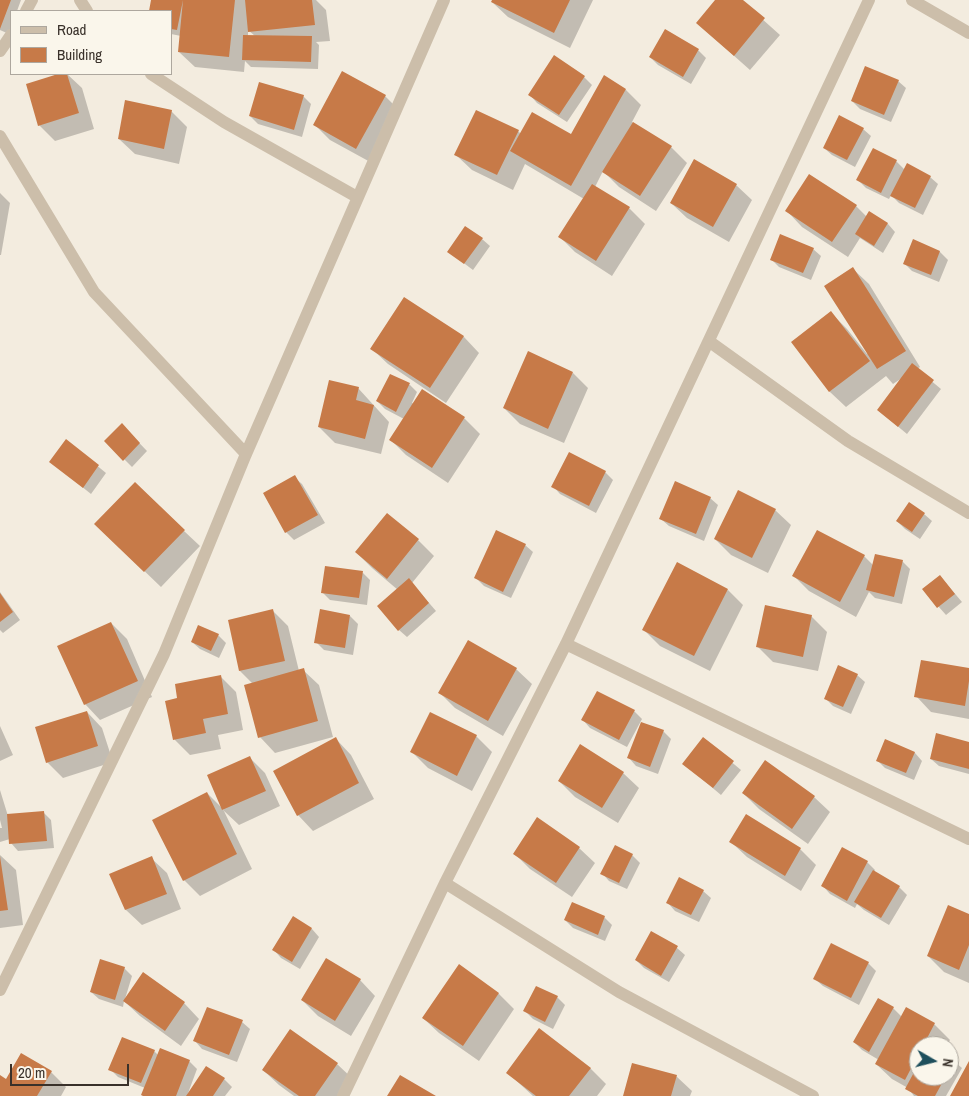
<!DOCTYPE html>
<style>
body{margin:0}
#map{position:relative;width:969px;height:1096px;overflow:hidden;background:#f3ecdf;font-family:"Archivo Narrow",sans-serif}
canvas{display:block}
.legend{position:absolute;left:10px;top:10px;width:162px;height:65px;box-sizing:border-box;background:#faf6eb;border:1px solid #ada79e;margin:0;padding:6px 9px;list-style:none;font-size:15px;color:#39312a}
.legend li{display:flex;align-items:center;gap:10px;height:25px}
.legend b{width:25px;border:1px solid #ada79e}
.north{position:absolute;left:909px;top:1036px;width:50px;height:50px;box-sizing:border-box;background:#faf6eb;border:1px solid #ada79e;border-radius:50%;rotate:98deg;font-size:14px;font-weight:700;line-height:20px;text-align:center;color:#39312a}
.north::after{content:'';display:block;margin:auto;width:18px;height:22px;background:#1e4f5c;clip-path:polygon(50% 0,100% 100%,50% 72%,0 100%)}
.scale{position:absolute;left:10px;top:1064px;width:119px;height:22px;box-sizing:border-box;border:2px solid #39312a;border-top:0;padding-left:6px;font-size:15px;line-height:18px;white-space:nowrap;color:#39312a;-webkit-text-stroke:4px #faf6eb;paint-order:stroke}
</style>
<div id="map">
<canvas width="969" height="1096"></canvas>
<ul class="legend">
<li><b style="height:6px;background:#ccbeaa"></b>Road</li>
<li><b style="height:14px;background:#c77a48"></b>Building</li>
</ul>
<div class="north">N</div>
<div class="scale">20 m</div>
</div>
<script>
const c = document.querySelector('canvas').getContext('2d');
c.lineJoin = 'round';
function paint(path, color) { c.fillStyle = color; c.fill(path, 'evenodd'); }
const toPath = rows => new Path2D(rows.map(r => 'M' + r).join(''));
function strokePath(path, color, width, dash) { c.strokeStyle = color; c.lineWidth = width; c.lineCap = dash ? 'butt' : 'round'; c.setLineDash(dash || []); c.stroke(path); }
paint(toPath([
 [0,0,21,0,17,11,11,11,11,27,9,34,0,30],
 [153,0,316,0,326,10,330,41,316,42,319,45,318,69,251,67,245,61,244,72,195,67,179,52,181,36,171,34,171,11,150,11],
 [248,30,255,36,248,36],
 [493,0,593,0,570,48,508,17,492,2],
 [717,0,741,0,780,35,750,70,697,23],
 [698,50,706,58,691,84,658,65,650,57],
 [63,74,67,74,82,88,94,129,55,141,39,125,27,85],
 [584,77,592,85,567,122,537,103,530,95],
 [605,77,626,90,641,105,632,122,671,147,687,163,656,211,619,187,603,171,595,187,629,208,645,224,612,276,575,252,560,237,584,199,525,164,513,190,472,170,456,155,518,131,521,134,571,136],
 [898,81,906,88,891,122,860,109,852,101],
 [303,96,311,104,302,137,258,124,250,116],
 [385,96,400,111,372,163,330,140,315,125],
 [171,111,187,127,179,164,135,154,119,139],
 [863,129,871,136,855,167,832,155,824,148],
 [873,150,896,161,905,170,930,177,938,184,923,215,899,203,891,195,889,199,866,188,858,180],
 [736,185,752,200,729,242,687,218,671,203],
 [0,193,10,203,1,255,0,255],
 [856,206,867,217,870,213,888,224,895,232,883,253,860,238,848,257,802,227,787,211],
 [482,239,490,246,473,270,449,252],
 [913,241,940,252,948,260,939,282,912,271,905,264],
 [813,249,821,256,811,280,779,267,771,259],
 [853,269,869,284,920,367,917,369,941,389,907,434,878,410,902,378,893,384,886,376,846,407,830,392,793,342,831,313,847,329,867,354,868,353],
 [405,299,464,337,479,353,446,403,388,364,372,349],
 [573,373,588,388,564,443,520,424,504,408],
 [391,375,410,385,417,392,412,403,464,418,480,434,448,483,406,455,391,440,404,419,385,409,377,401],
 [358,388,389,422,381,454,335,443,319,427],
 [122,425,147,451,132,467,106,441],
 [67,441,106,473,91,494,51,462],
 [605,472,613,480,596,513,560,494,553,486],
 [294,477,302,484,325,523,294,540,286,532,264,494],
 [710,498,718,505,704,541,669,526,661,519],
 [775,510,791,525,768,573,731,555,715,539],
 [924,514,932,521,920,539,905,529,897,521],
 [387,515,418,540,434,556,412,583,436,611,407,637,399,630,398,590,372,568,356,552],
 [184,531,200,546,161,587,112,540],
 [525,545,533,552,511,598,484,586,476,578],
 [864,556,873,565,902,561,910,569,902,604,875,598,869,592,856,617,809,591,794,576],
 [363,573,370,580,367,605,330,600,322,592],
 [940,576,962,602,946,615,923,589],
 [728,590,743,605,710,671,660,646,644,630],
 [0,592,20,620,3,633,0,630],
 [273,611,288,626,299,671,303,670,319,685,333,737,275,753,260,737,253,684,240,671,229,621],
 [350,616,358,624,353,655,324,650,316,642],
 [811,616,827,632,818,671,773,662,757,646],
 [111,623,127,639,152,697,100,720,85,704],
 [218,635,226,643,219,658,200,649,192,642],
 [516,669,532,684,503,736,455,708,440,693],
 [969,670,969,719,931,712,916,696],
 [857,675,865,682,851,714,833,706,825,698],
 [220,676,236,692,243,730,218,735,221,749,190,755,175,740,166,702,179,699],
 [634,711,642,719,627,747,590,728,583,720],
 [87,712,102,728,113,762,63,778,47,762],
 [0,726,13,755,0,761],
 [663,731,671,739,658,774,636,766,629,758],
 [476,736,492,752,472,791,428,768,412,752],
 [336,739,351,755,374,799,313,831,298,815],
 [704,739,741,770,721,795,684,764],
 [886,740,915,753,922,761,914,780,885,768,878,761],
 [969,743,969,774,939,766,931,759],
 [250,758,265,773,280,806,239,825,223,810,209,776],
 [623,773,639,788,618,823,575,797,559,781],
 [0,790,8,816,44,813,51,820,54,848,18,851,11,843,10,839,0,842,0,828,2,828,0,820],
 [207,793,223,809,252,869,200,896,184,880],
 [743,793,814,797,830,812,808,844,759,809],
 [746,816,800,849,816,865,801,891,747,857,731,842],
 [579,848,595,863,572,897,530,869,515,854],
 [0,855,16,870,23,925,0,928],
 [632,855,640,863,627,889,609,881,602,873],
 [151,858,167,873,181,909,142,925,126,910,111,874],
 [867,862,875,870,874,872,899,887,907,895,889,925,864,910,857,904,855,908,830,894,823,886],
 [703,891,711,898,699,922,675,911,668,903],
 [969,916,969,983,944,972,928,956],
 [293,917,312,929,319,937,300,969,281,958,274,950],
 [604,917,612,925,605,941,573,928,565,920],
 [652,933,677,948,685,955,669,982,644,968,636,960],
 [868,963,876,971,859,1005,823,986,815,979],
 [459,966,499,994,514,1009,479,1061,439,1033,423,1018],
 [124,968,132,976,125,999,184,1003,199,1019,181,1046,140,1016,124,1001,123,1007,99,999,91,992],
 [360,980,375,996,351,1036,318,1016,302,1000],
 [557,997,565,1005,553,1029,533,1019,525,1011],
 [879,1000,893,1008,902,1017,934,1024,950,1040,946,1046,919,1046,919,1076,949,1076,949,1057,962,1068,946,1096,914,1096,908,1088,892,1079,876,1064,879,1060,862,1050,854,1042],
 [242,1022,250,1029,237,1062,202,1049,195,1041],
 [154,1051,158,1055,189,1061,197,1069,187,1096,143,1096,145,1088,118,1077,110,1069],
 [337,1064,353,1079,341,1096,294,1096,279,1085,263,1070],
 [590,1068,606,1084,597,1096,533,1096,507,1072],
 [51,1072,66,1087,61,1096,0,1096,0,1076,7,1081],
 [676,1076,692,1091,690,1096,625,1096],
 [224,1079,232,1087,225,1096,188,1096]
]), '#0003');
paint(toPath([
 [0,0,11,0,0,29],
 [151,0,183,0,177,30,171,29,171,11,149,11],
 [183,0,235,0,229,57,178,52],
 [245,0,312,0,315,25,248,32],
 [492,0,570,0,554,33,491,2],
 [715,0,743,0,765,18,734,56,696,23],
 [665,29,699,49,683,77,649,57],
 [243,35,312,36,311,62,242,60],
 [554,55,585,76,559,115,528,95],
 [865,66,899,80,884,115,851,101],
 [342,71,386,95,356,149,313,125],
 [58,74,67,74,79,113,38,126,26,84],
 [604,75,626,89,571,186,510,151,532,112,571,134],
 [259,82,304,95,294,130,249,116],
 [125,100,172,110,164,149,118,139],
 [476,110,519,130,497,175,454,155],
 [839,115,864,128,847,160,823,148],
 [633,122,672,146,640,196,602,172],
 [873,148,897,160,881,193,856,180],
 [694,159,737,184,713,227,670,203],
 [907,163,931,176,915,208,890,196],
 [809,174,857,205,832,242,785,211],
 [592,184,630,207,596,261,558,237],
 [869,211,888,223,874,246,855,234],
 [465,226,483,238,464,264,447,252],
 [780,234,814,248,803,273,770,260],
 [913,239,940,251,931,275,903,264],
 [853,267,906,351,877,369,824,286],
 [404,297,464,336,430,388,370,349],
 [831,311,870,361,829,392,791,342],
 [528,351,573,372,548,429,503,408],
 [912,363,934,380,898,427,877,410],
 [390,374,410,383,396,412,376,401],
 [329,380,359,387,356,400,374,405,365,439,318,427],
 [422,389,465,417,432,468,389,440],
 [122,423,140,443,123,461,104,441],
 [66,439,99,465,83,488,49,462],
 [569,452,606,471,589,506,551,487],
 [295,475,318,515,285,533,263,493],
 [675,481,711,497,696,534,659,519],
 [135,482,185,530,144,572,94,524],
 [738,490,776,509,752,558,714,539],
 [909,502,925,513,912,532,896,521],
 [387,513,419,539,387,579,355,552],
 [496,530,526,544,503,592,474,578],
 [817,530,865,555,840,602,792,576],
 [875,554,903,560,894,597,866,590],
 [677,562,728,589,694,656,642,630],
 [325,566,363,571,359,598,321,593],
 [940,575,955,594,937,608,922,589],
 [409,578,429,603,398,631,377,606],
 [0,593,13,612,0,622],
 [765,605,812,615,803,657,756,647],
 [273,609,285,661,239,671,228,620],
 [320,609,350,615,345,648,314,643],
 [111,622,138,681,84,705,57,646],
 [198,625,219,634,211,651,191,642],
 [468,640,517,668,488,721,438,693],
 [921,660,969,668,969,681,965,706,914,697],
 [838,665,858,674,843,707,824,699],
 [304,668,318,721,258,738,244,685],
 [221,675,228,714,203,719,206,733,173,740,165,701,177,698,175,684],
 [597,691,635,710,619,740,581,720],
 [87,711,98,746,46,763,35,727],
 [430,712,477,735,457,776,410,752],
 [641,722,664,730,650,767,627,758],
 [936,733,969,742,969,769,930,759],
 [336,737,359,783,297,816,273,771],
 [703,737,734,761,713,788,682,764],
 [885,739,915,752,906,773,876,761],
 [580,744,624,772,602,808,558,781],
 [250,756,266,791,222,810,207,775],
 [765,760,815,796,792,829,742,793],
 [207,792,237,854,183,881,152,820],
 [44,811,47,841,9,844,7,814],
 [746,814,801,848,785,876,729,842],
 [537,817,580,847,556,883,513,854],
 [615,845,633,854,619,883,600,874],
 [842,847,868,861,847,901,821,886],
 [0,856,8,910,0,911],
 [152,856,167,894,125,910,109,874],
 [873,870,900,886,881,918,854,902],
 [679,877,704,890,691,915,666,903],
 [572,902,605,916,598,935,564,920],
 [948,905,969,914,969,945,959,970,927,956],
 [293,916,312,928,292,962,272,950],
 [651,931,678,946,661,976,635,960],
 [831,943,869,962,851,998,813,979],
 [326,958,361,979,335,1021,301,1000],
 [100,959,125,967,115,1000,90,992],
 [459,964,499,993,463,1046,422,1018],
 [143,972,185,1002,165,1031,123,1001],
 [536,986,558,996,545,1022,523,1011],
 [878,998,894,1007,869,1052,853,1042],
 [207,1007,243,1020,229,1055,193,1041],
 [906,1007,935,1023,923,1046,919,1046,919,1053,905,1080,875,1064],
 [539,1028,591,1068,569,1096,536,1096,506,1073],
 [290,1029,338,1063,315,1096,299,1096,262,1070],
 [122,1037,155,1050,141,1083,108,1070],
 [160,1048,190,1060,176,1096,143,1096,141,1095],
 [21,1053,52,1071,37,1096,0,1096,0,1075,6,1079],
 [969,1061,969,1096,950,1096],
 [632,1063,677,1075,671,1096,623,1096],
 [919,1063,919,1076,946,1076,935,1096,918,1096,905,1089],
 [206,1066,225,1078,213,1096,186,1096],
 [400,1075,436,1096,387,1096]
]), '#c77a48');
strokePath(toPath([
 [80,0,87,11],
 [912,0,969,33],
 [26,11,32,0],
 [0,51,11,35],
 [151,74,224,122,357,197],
 [0,136,94,292,246,454],
 [710,342,848,441,969,513],
 [566,644,969,839],
 [445,883,619,992,813,1096],
 [0,990,164,654,246,454,444,0],
 [343,1096,445,883,566,644,869,0]
]), '#ccbeaa', 12);
</script>
